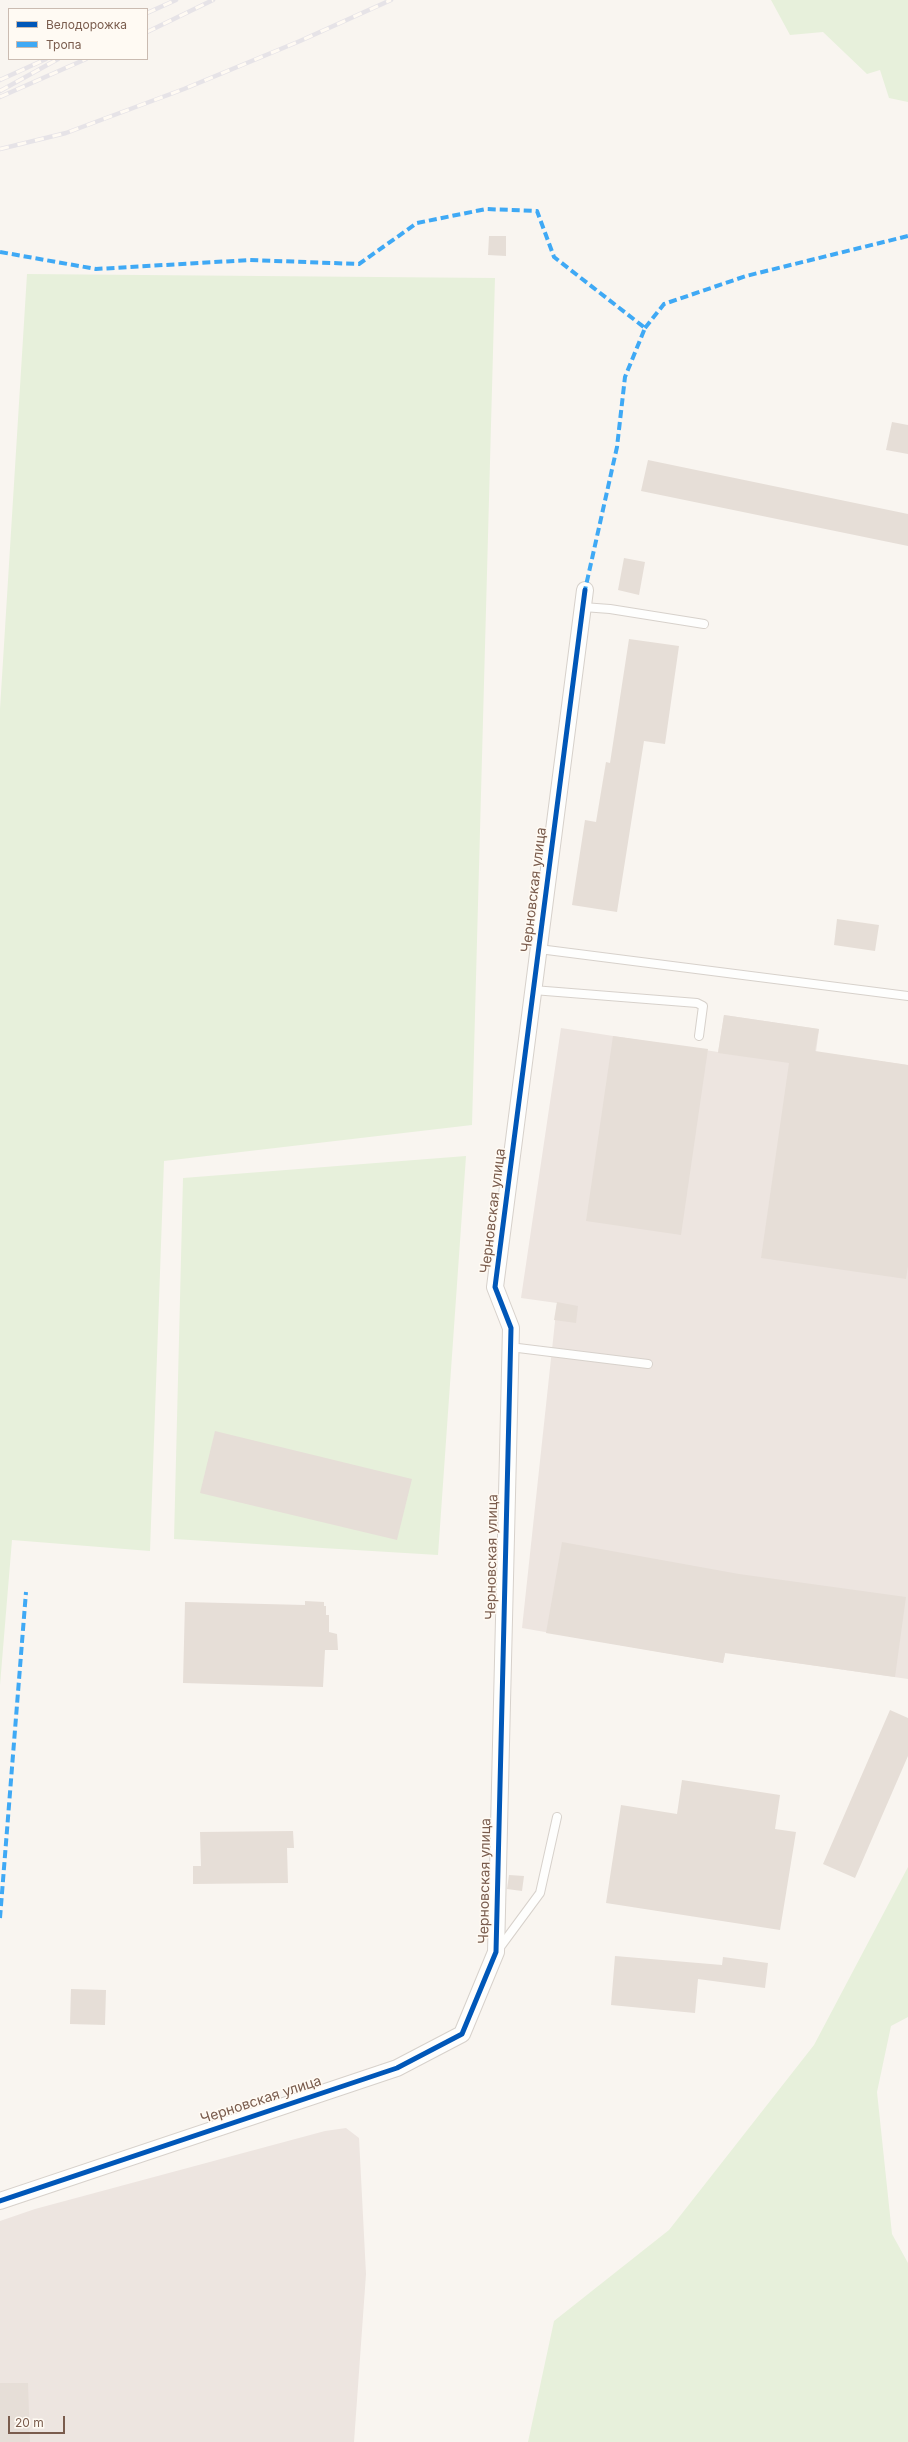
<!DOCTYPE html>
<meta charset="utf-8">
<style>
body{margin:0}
#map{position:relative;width:908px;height:2442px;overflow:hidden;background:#f9f5f0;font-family:Inter,sans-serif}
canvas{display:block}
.legend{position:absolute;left:8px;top:8px;width:140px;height:52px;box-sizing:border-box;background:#fffaf3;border:1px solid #cabbb1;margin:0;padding:5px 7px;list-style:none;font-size:12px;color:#7a5c4d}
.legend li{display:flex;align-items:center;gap:8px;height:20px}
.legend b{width:20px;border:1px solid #cabbb1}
.scale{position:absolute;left:8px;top:2416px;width:57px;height:18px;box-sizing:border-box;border:2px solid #7a5c4d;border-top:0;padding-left:5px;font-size:12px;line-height:14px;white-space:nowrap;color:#7a5c4d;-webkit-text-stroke:3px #fffaf3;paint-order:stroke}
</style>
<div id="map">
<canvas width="908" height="2442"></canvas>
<ul class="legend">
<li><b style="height:5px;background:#0057b8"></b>Велодорожка</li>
<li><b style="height:5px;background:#3fa9f5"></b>Тропа</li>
</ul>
<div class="scale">20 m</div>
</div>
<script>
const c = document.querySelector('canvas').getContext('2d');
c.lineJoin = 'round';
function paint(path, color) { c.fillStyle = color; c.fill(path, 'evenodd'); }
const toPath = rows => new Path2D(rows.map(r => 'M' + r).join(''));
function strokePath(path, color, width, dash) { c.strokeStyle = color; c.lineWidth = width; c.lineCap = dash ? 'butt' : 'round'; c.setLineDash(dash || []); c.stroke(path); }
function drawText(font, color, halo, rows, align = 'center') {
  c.font = font + ' Inter,sans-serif'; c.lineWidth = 3; c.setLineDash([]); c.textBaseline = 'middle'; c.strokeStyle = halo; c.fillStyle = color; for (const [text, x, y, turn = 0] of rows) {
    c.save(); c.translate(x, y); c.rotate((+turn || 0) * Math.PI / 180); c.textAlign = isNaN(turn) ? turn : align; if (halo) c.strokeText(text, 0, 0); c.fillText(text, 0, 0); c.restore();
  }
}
paint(toPath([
 [724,1015,819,1029,816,1052,908,1065,908,1679,740,1655,726,1650,723,1663,522,1628,557,1303,521,1298,561,1028,718,1052],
 [346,2128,359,2138,366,2274,354,2442,0,2442,0,2221,35,2209,325,2131]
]), '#ede5e0');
paint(toPath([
 [771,0,908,0,908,102,889,98,880,70,867,74,823,32,790,35],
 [27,274,495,278,472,1125,164,1161,150,1551,12,1540,0,1685,0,709],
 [466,1156,438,1555,174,1539,183,1178],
 [908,1867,908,2017,891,2026,877,2092,892,2234,908,2263,908,2442,528,2442,554,2321,669,2230,814,2045]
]), '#e7f0db');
paint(toPath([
 [489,236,506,236,506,256,488,255],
 [892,422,908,425,908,454,886,450],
 [648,460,908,514,908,546,641,491],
 [624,558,645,562,639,595,618,590],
 [629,639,679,646,665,744,644,741,617,912,572,905,585,820,596,822,606,762,610,763],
 [837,919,879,925,875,951,834,945],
 [724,1015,819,1029,815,1051,908,1065,908,1266,906,1279,761,1258,789,1063,718,1053],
 [613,1036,708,1049,681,1235,586,1221],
 [557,1302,578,1306,576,1323,554,1320],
 [215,1431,412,1479,397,1540,200,1493],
 [562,1542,739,1574,906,1597,895,1677,725,1653,723,1663,546,1633],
 [305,1601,324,1602,324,1606,326,1606,326,1615,329,1615,329,1632,337,1634,338,1650,325,1650,323,1687,183,1683,185,1602,305,1605],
 [890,1710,908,1718,908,1756,855,1878,823,1864],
 [682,1780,780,1795,775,1829,796,1832,780,1930,606,1903,621,1805,677,1814],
 [293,1831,294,1848,287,1848,288,1883,193,1884,193,1866,201,1866,200,1832],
 [509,1875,524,1876,522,1891,507,1889],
 [615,1956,722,1965,723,1957,768,1963,765,1988,698,1979,695,2013,611,2005],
 [71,1989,106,1990,105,2025,70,2024],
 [0,2383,28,2383,30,2442,0,2442]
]), '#e6ded7');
const lane = toPath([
 [583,607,610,609,704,624],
 [539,949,908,996],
 [533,990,697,1003,703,1006,699,1036],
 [510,1347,648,1364],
 [498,1950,540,1893,557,1817]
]);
const street = toPath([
 [0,2201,397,2068,462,2034,496,1952,511,1328,495,1287,585,590]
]);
strokePath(lane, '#d7d1cb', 10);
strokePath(street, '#d7d1cb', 18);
strokePath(lane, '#fefefd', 8);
strokePath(street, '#fefefd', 16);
const rail = toPath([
 [147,13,176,0],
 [147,32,213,0],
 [0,80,46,59],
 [0,91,58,59],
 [0,97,86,59],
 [0,149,66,133,184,89,300,41,391,0]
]);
strokePath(rail, '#e6e3e7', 4.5);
strokePath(rail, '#fffaf3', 3, [9]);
strokePath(toPath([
 [0,252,96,269,250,260,359,264,417,223,486,209,537,211,554,257,645,328,625,377,617,447,585,590],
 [645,328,664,304,746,276,908,236],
 [0,1918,26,1592]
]), '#3fa9f5', 4, [8, 4]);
strokePath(toPath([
 [0,2201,397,2068,462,2034,496,1952,511,1328,495,1287,585,590]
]), '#0057b8', 5);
drawText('14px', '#7a5c4d', '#fffaf3', [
 ["Черновская улица",534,890,-83],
 ["Черновская улица",493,1211,-83],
 ["Черновская улица",492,1557,-89],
 ["Черновская улица",485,1881,-89],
 ["Черновская улица",261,2100,-18]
]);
</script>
